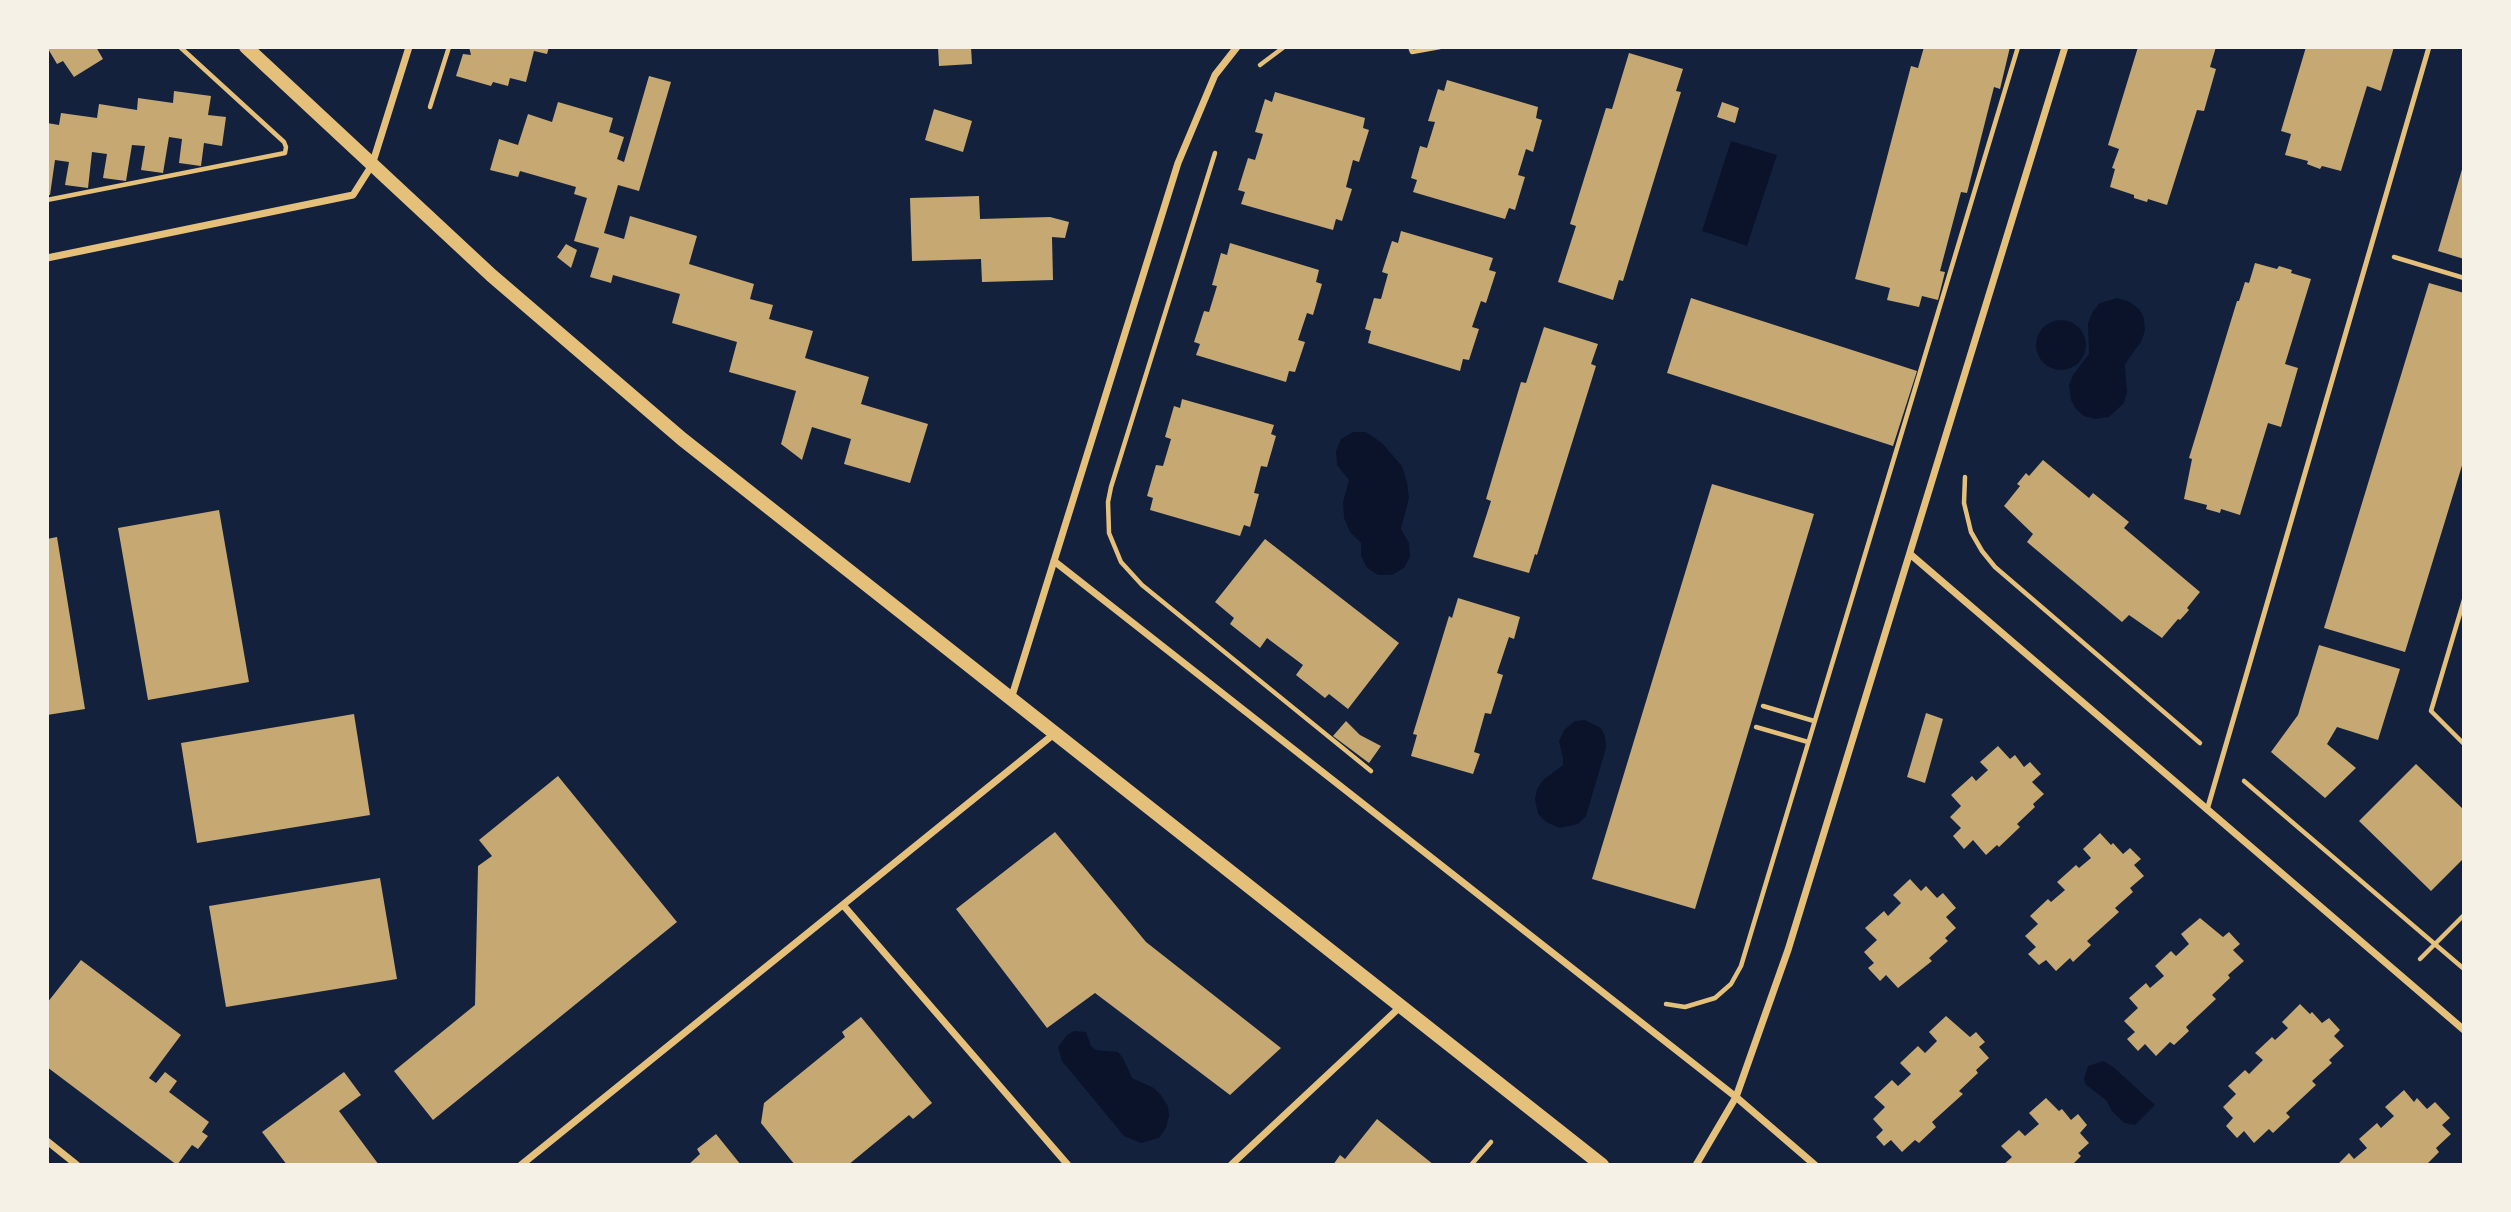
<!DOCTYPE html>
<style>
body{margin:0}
#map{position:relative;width:2511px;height:1212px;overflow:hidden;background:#14213d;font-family:"Work Sans",sans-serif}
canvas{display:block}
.frame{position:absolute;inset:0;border:49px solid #f6f1e7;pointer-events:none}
</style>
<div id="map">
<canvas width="2511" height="1212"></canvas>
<div class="frame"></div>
</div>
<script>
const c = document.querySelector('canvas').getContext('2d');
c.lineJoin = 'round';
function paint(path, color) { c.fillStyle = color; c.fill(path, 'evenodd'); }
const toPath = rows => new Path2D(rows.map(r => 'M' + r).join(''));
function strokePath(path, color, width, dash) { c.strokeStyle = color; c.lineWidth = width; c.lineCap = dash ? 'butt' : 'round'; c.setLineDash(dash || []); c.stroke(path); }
paint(toPath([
 [1731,141,1777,155,1747,246,1702,231],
 [2117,298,2130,302,2139,309,2144,318,2145,331,2141,342,2125,364,2127,392,2124,403,2109,417,2095,419,2084,416,2076,409,2071,400,2069,385,2073,375,2089,354,2088,323,2093,311,2100,303],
 '2036 345a25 25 0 1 1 50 0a25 25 0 1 1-50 0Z',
 [1353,432,1366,432,1382,443,1402,466,1407,482,1409,498,1401,529,1409,543,1410,557,1404,568,1392,575,1378,575,1367,568,1361,556,1361,543,1350,532,1344,518,1343,502,1349,480,1337,465,1336,451,1341,439],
 [1585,720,1601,728,1605,736,1606,748,1586,816,1578,824,1560,828,1546,822,1538,814,1535,799,1537,789,1543,780,1563,765,1563,758,1559,741,1564,730,1575,721],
 [1074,1031,1086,1032,1091,1046,1096,1050,1118,1052,1123,1058,1132,1078,1154,1088,1160,1094,1168,1106,1169,1116,1166,1128,1159,1138,1141,1143,1124,1136,1062,1061,1058,1047,1067,1035],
 [2103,1061,2112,1066,2155,1105,2135,1125,2124,1123,2112,1111,2106,1100,2085,1084,2084,1078,2088,1066]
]), '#0b132b');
paint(toPath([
 [47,47,96,47,103,59,74,77,63,61,57,64],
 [469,47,549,47,547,54,534,51,526,82,510,78,508,86,493,82,491,86,456,76,463,54,471,55],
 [938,47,971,47,972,64,939,66],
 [1924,47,2010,47,2000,89,1994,87,1967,193,1961,192,1940,271,1945,272,1938,300,1922,296,1919,307,1887,300,1890,288,1855,279,1911,66,1918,68],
 [2138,47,2216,47,2210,67,2216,69,2204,111,2197,110,2167,205,2148,199,2147,202,2134,198,2134,195,2110,187,2115,169,2112,168,2119,149,2108,145],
 [2306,47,2394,47,2381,91,2367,86,2341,171,2322,166,2320,169,2307,164,2308,161,2285,155,2291,134,2281,131],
 [1629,53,1683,69,1676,91,1681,92,1623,281,1619,280,1613,300,1558,282,1576,226,1570,224,1606,108,1612,109],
 [649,76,671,82,639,191,618,185,604,233,624,239,630,216,697,236,689,264,754,284,750,299,773,305,769,319,813,331,805,358,869,377,861,404,928,424,910,483,844,464,851,439,812,427,802,460,781,444,796,391,729,372,737,342,672,323,680,294,613,275,611,283,590,277,599,248,574,241,587,198,574,194,576,187,520,171,518,177,490,170,499,139,518,145,528,114,552,122,558,102,613,118,609,132,624,137,617,159,624,162],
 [1447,80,1538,107,1536,118,1542,120,1533,152,1526,149,1518,175,1525,177,1515,210,1509,208,1505,219,1413,192,1417,180,1411,178,1420,146,1427,148,1435,122,1428,121,1438,89,1444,91],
 [174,91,211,96,208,115,226,117,222,146,204,143,201,166,179,163,182,139,169,137,163,173,141,170,145,146,132,145,126,181,103,178,107,154,92,152,88,188,65,185,69,162,55,160,50,195,47,195,47,123,59,125,61,113,97,118,99,104,137,110,138,98,173,103],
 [1275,92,1365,118,1363,128,1369,130,1359,162,1353,160,1346,187,1352,189,1342,221,1336,219,1333,230,1241,204,1245,192,1238,190,1248,158,1255,160,1263,134,1255,132,1265,99,1272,102],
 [1722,102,1739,108,1735,123,1717,117],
 [934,109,972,121,963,152,925,140],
 [2463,166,2464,166,2464,259,2438,251],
 [979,196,980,219,1050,217,1069,222,1065,238,1052,237,1053,280,982,282,981,259,912,261,910,198],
 [1401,231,1493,258,1489,270,1496,272,1486,303,1481,301,1472,327,1479,329,1469,360,1463,359,1460,371,1368,343,1371,331,1365,329,1374,298,1381,299,1388,274,1382,272,1392,241,1398,243],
 [1230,243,1319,270,1316,282,1322,284,1313,315,1307,313,1298,340,1305,342,1295,372,1289,371,1286,382,1196,355,1200,344,1194,342,1204,311,1209,312,1217,286,1212,285,1221,253,1227,255],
 [566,244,577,250,571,268,557,257],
 [2255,263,2277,269,2279,266,2292,270,2291,273,2311,279,2285,364,2298,368,2281,427,2268,423,2240,515,2221,509,2220,513,2206,509,2207,505,2184,499,2192,459,2189,458,2237,301,2239,301,2245,282,2249,283],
 [2429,283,2464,293,2464,459,2405,652,2324,628],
 [1691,298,1917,371,1893,446,1667,373],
 [1544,327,1598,344,1591,364,1596,366,1537,555,1535,554,1529,573,1473,557,1491,501,1486,499,1521,382,1526,383],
 [1182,399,1274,425,1271,434,1276,436,1267,467,1261,466,1254,493,1259,494,1250,527,1244,525,1240,536,1150,510,1153,498,1147,496,1156,465,1163,466,1171,439,1165,437,1174,406,1180,408],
 [2043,460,2089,498,2093,493,2129,522,2124,528,2200,592,2187,608,2189,610,2180,620,2178,619,2162,638,2129,615,2122,622,2027,542,2033,534,2004,506,2020,486,2017,484,2026,473,2029,476],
 [1712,484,1814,514,1695,909,1592,879],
 [219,510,249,682,148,700,118,528],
 [57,537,85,709,47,715,47,539],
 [1265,539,1399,643,1348,709,1329,694,1325,698,1296,675,1303,665,1267,638,1260,648,1230,624,1234,618,1215,602],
 [1458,598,1520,617,1514,639,1509,637,1497,673,1503,675,1491,714,1485,713,1474,752,1480,754,1473,774,1411,756,1417,735,1413,734,1449,616,1452,618],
 [2319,645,2400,669,2378,740,2337,727,2327,744,2356,768,2325,798,2271,752,2298,715],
 [1926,713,1943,719,1925,783,1907,777],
 [354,714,370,815,197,843,181,743],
 [1346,721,1360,735,1381,746,1369,763,1333,736],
 [1998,746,2010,759,2015,755,2024,767,2030,762,2041,774,2032,782,2044,794,2033,804,2035,807,2017,824,2020,827,1999,847,1997,845,1986,855,1973,840,1964,849,1953,836,1961,828,1950,817,1961,806,1951,795,1972,776,1976,781,1988,770,1980,762],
 [2416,764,2464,810,2464,858,2431,891,2359,821],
 [558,776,677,922,433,1120,394,1071,475,1005,478,866,492,856,479,840],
 [1055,832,1146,942,1281,1048,1230,1095,1095,993,1047,1028,956,909],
 [2100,833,2111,845,2113,843,2123,854,2130,848,2141,859,2134,865,2144,876,2130,888,2133,892,2115,908,2119,912,2087,941,2091,945,2073,962,2070,958,2056,971,2046,960,2039,965,2028,954,2036,947,2025,936,2038,924,2030,916,2048,899,2051,902,2065,890,2057,882,2076,865,2079,868,2091,858,2083,849],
 [380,878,397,979,226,1007,209,906],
 [1910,879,1921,891,1926,886,1937,898,1943,893,1956,908,1946,917,1956,928,1945,938,1948,941,1929,958,1932,961,1898,988,1886,975,1880,981,1868,968,1874,963,1864,952,1877,940,1865,928,1884,911,1888,916,1901,903,1893,895],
 [2200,918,2223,937,2229,932,2240,944,2233,950,2244,961,2228,975,2230,978,2212,995,2216,999,2186,1027,2189,1031,2174,1045,2170,1042,2156,1056,2145,1044,2138,1051,2127,1039,2135,1032,2124,1021,2138,1008,2129,998,2146,983,2150,988,2164,976,2155,966,2171,951,2176,956,2189,944,2181,934],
 [81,960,181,1035,149,1078,156,1083,165,1072,177,1081,169,1092,209,1122,202,1132,208,1136,198,1149,192,1145,177,1165,47,1067,47,1003],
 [2300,1004,2310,1014,2312,1012,2322,1023,2329,1018,2340,1030,2334,1036,2344,1046,2329,1060,2332,1063,2312,1081,2316,1085,2286,1113,2290,1117,2273,1133,2269,1129,2254,1143,2244,1131,2237,1138,2226,1126,2233,1118,2223,1107,2236,1094,2228,1086,2245,1070,2249,1074,2263,1060,2255,1053,2272,1037,2275,1040,2288,1028,2282,1022],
 [1946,1016,1970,1037,1976,1032,1985,1042,1979,1047,1989,1058,1976,1070,1978,1073,1959,1091,1963,1094,1932,1122,1936,1127,1919,1143,1915,1140,1902,1152,1891,1140,1884,1146,1876,1137,1883,1130,1873,1119,1885,1107,1874,1097,1892,1080,1898,1086,1911,1074,1900,1063,1918,1046,1925,1053,1937,1041,1929,1032],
 [861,1017,932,1103,913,1119,909,1115,848,1165,795,1165,761,1123,764,1103,845,1037,842,1032],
 [344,1072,361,1095,339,1111,379,1165,287,1165,262,1132],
 [2404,1090,2414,1102,2417,1098,2427,1109,2435,1102,2450,1118,2442,1125,2451,1134,2436,1148,2439,1152,2426,1165,2337,1165,2349,1153,2354,1159,2367,1148,2359,1139,2377,1123,2381,1128,2394,1116,2385,1107],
 [2046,1098,2059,1111,2062,1109,2071,1120,2078,1114,2087,1125,2080,1133,2089,1143,2078,1153,2081,1156,2072,1165,2003,1165,2012,1157,2001,1146,2019,1130,2025,1136,2039,1124,2029,1113],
 [1377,1119,1434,1165,1333,1165,1340,1155,1345,1159],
 [716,1134,741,1165,688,1165,700,1154,697,1149]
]), '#c6a872');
strokePath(toPath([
 [1410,47,1412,52,1440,47],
 [1260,65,1284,47],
 [430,107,449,47],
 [1215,153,1111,487,1108,502,1109,533,1121,562,1142,585,1371,771],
 [47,200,285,153,286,147,284,142,180,47],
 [2394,257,2464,278],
 [1965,477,1964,503,1971,532,1982,551,1995,567,2200,743],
 [2464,600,2431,711,2464,744],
 [1763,706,1814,721],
 [1756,727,1808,742],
 [2244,781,2464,969],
 [2420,959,2464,915],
 [1666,1004,1685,1007,1715,998,1731,984,1741,966,2018,47],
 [1471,1165,1491,1142]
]), '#e5c07b', 4.5);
strokePath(toPath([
 [2207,810,2429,47]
]), '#e5c07b', 5);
strokePath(toPath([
 [47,258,353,195,372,165,409,47],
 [1910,554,2464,1030],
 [1054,561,1736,1097,1815,1165],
 [1011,699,1178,163,1215,75,1237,47],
 [843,905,1068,1165],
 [47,1141,77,1165],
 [521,1165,1054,734],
 [1231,1165,1400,1007],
 [1696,1165,1736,1097,1788,950,2065,47]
]), '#e5c07b', 7);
strokePath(toPath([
 [246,47,491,275,682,439,1602,1165]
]), '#e5c07b', 14);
</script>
